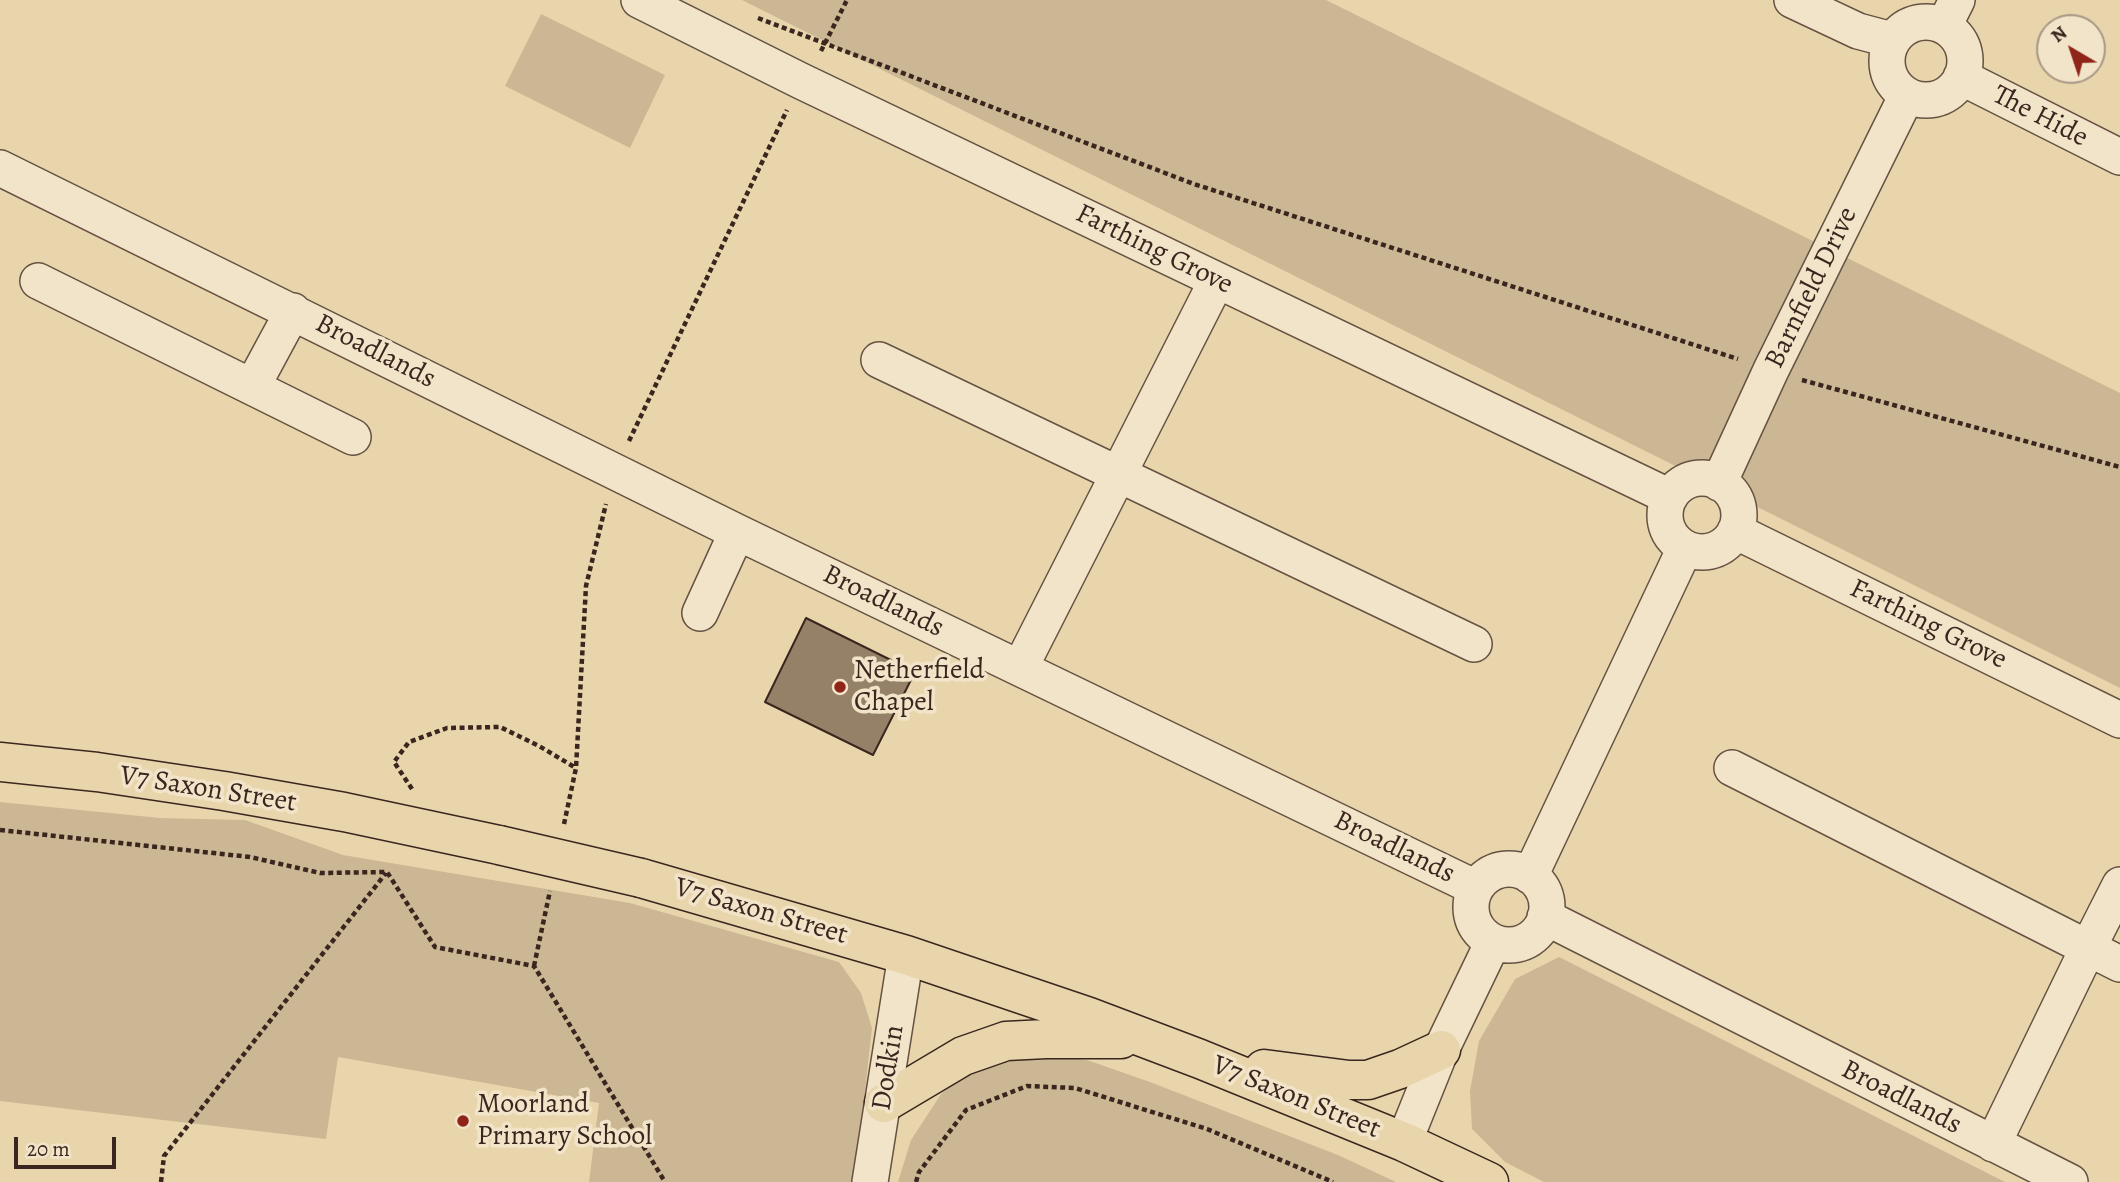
<!DOCTYPE html>
<style>
body{margin:0}
#map{position:relative;width:2120px;height:1182px;overflow:hidden;background:#e9d5ac;font-family:Alegreya,serif}
canvas{display:block}
.north{position:absolute;left:2036px;top:14px;width:70px;height:70px;box-sizing:border-box;background:#f1e4c9;border:2px solid #a89885;border-radius:50%;rotate:321deg;font-size:19px;font-weight:700;line-height:28px;text-align:center;color:#3b261f}
.north::after{content:'';display:block;margin:auto;width:24px;height:32px;background:#8f2418;clip-path:polygon(50% 0,100% 100%,50% 72%,0 100%)}
.scale{position:absolute;left:14px;top:1137px;width:102px;height:32px;box-sizing:border-box;border:4px solid #3b261f;border-top:0;padding-left:9px;font-size:21px;line-height:24px;white-space:nowrap;color:#3b261f;-webkit-text-stroke:5px #f1e4c9;paint-order:stroke}
</style>
<div id="map">
<canvas width="2120" height="1182"></canvas>
<div class="north">N</div>
<div class="scale">20 m</div>
</div>
<script>
const c = document.querySelector('canvas').getContext('2d');
c.lineJoin = 'round';
function paint(path, color) { c.fillStyle = color; c.fill(path, 'evenodd'); }
const toPath = rows => new Path2D(rows.map(r => 'M' + r).join(''));
function strokePath(path, color, width, dash) { c.strokeStyle = color; c.lineWidth = width; c.lineCap = dash ? 'butt' : 'round'; c.setLineDash(dash || []); c.stroke(path); }
function drawText(font, color, halo, rows, align = 'center') {
  c.font = font + ' Alegreya,serif'; c.lineWidth = 7; c.setLineDash([]); c.textBaseline = 'middle'; c.strokeStyle = halo; c.fillStyle = color; for (const [text, x, y, turn = 0] of rows) {
    c.save(); c.translate(x, y); c.rotate((+turn || 0) * Math.PI / 180); c.textAlign = isNaN(turn) ? turn : align; if (halo) c.strokeText(text, 0, 0); c.fillText(text, 0, 0); c.restore();
  }
}
paint(toPath([
 [742,0,1326,0,2120,393,2120,688],
 [541,14,665,75,630,148,505,86],
 [0,802,160,818,245,820,343,855,630,903,839,962,861,993,872,1028,860,1135,851,1182,589,1182,599,1103,338,1057,326,1139,0,1101],
 [1559,957,2005,1182,1544,1182,1505,1162,1472,1129,1470,1091,1479,1041,1515,979],
 [1016,1054,1087,1060,1150,1082,1338,1155,1396,1182,898,1182,911,1140,941,1094,969,1072]
]), '#cbb794');
const building = toPath([
 [806,618,915,672,873,755,765,702,806,618]
]);
paint(building, '#958168');
strokePath(building, '#3b261f', 2);
const minor = toPath([
 [639,0,801,81,1670,497],
 [1792,0,1858,31,1892,40],
 '1887 61a39 39 0 1 1 78 0a39 39 0 1 1-78 0Z',
 [1944,26,1957,0],
 [1961,77,2120,157],
 [0,168,737,532,1476,888],
 [38,281,353,437],
 [879,360,1474,644],
 [252,387,293,311],
 '1665 515a37 37 0 1 1 74 0a37 37 0 1 1-74 0Z',
 [1719,483,1771,370,1907,95],
 [1735,531,2120,720],
 [700,613,737,532],
 [1020,668,1217,280],
 [1732,768,2088,948,1993,1144],
 '1471 907a38 38 0 1 1 76 0a38 38 0 1 1-76 0Z',
 [1530,876,1685,548],
 [2120,885,2088,948,2120,964],
 [1545,917,2070,1182],
 [1404,1142,1441,1050,1493,942],
 [870,1182,906,955]
]);
const major = toPath([
 [0,762,97,772,224,791,344,812,499,845],
 [641,878,906,955,1089,1017,1200,1059,1404,1142,1489,1182],
 [1264,1069,1349,1080,1368,1080,1400,1069,1441,1050],
 [884,1103,963,1056,1006,1041,1046,1039,1121,1039]
]);
strokePath(minor, '#665242', 38);
strokePath(major, '#3b261f', 41);
strokePath(toPath([
 [758,18,1194,184,1738,359],
 [821,51,847,0],
 [1802,380,2120,467],
 [629,441,787,110],
 [412,789,394,762,409,742,447,728,500,727,539,746,576,768],
 [564,824,576,768,586,586,606,504],
 [0,830,250,857,320,873,387,872,435,947,534,966,665,1182],
 [534,966,550,891],
 [161,1182,164,1156,386,873],
 [916,1182,919,1172,966,1110,1027,1086,1075,1088,1207,1129,1333,1182]
]), '#3b261f', 4.5, [5, 3.5]);
strokePath(minor, '#f1e4c9', 35);
strokePath(major, '#e9d5ac', 38);
const majorBridge = toPath([
 [499,845,641,878]
]);
strokePath(majorBridge, '#3b261f', 41, []);
strokePath(majorBridge, '#e9d5ac', 38);
for (const [x, y, r, color] of [
 [840,687,7,"#8f2418"],
 [463,1121,7,"#8f2418"]
]) { const dot = new Path2D(); dot.arc(x, y, r, 0, 2 * Math.PI); c.fillStyle = color; c.fill(dot); strokePath(dot, '#f1e4c9', 2.5); }
drawText('28px', '#3b261f', '#f1e4c9', [
 ["The Hide",2040,117,27],
 ["Farthing Grove",1154,250,26],
 ["Barnfield Drive",1812,288,-64],
 ["Broadlands",375,352,27],
 ["Broadlands",883,602,26],
 ["Farthing Grove",1928,625,26],
 ["V7 Saxon Street",208,790,9],
 ["Broadlands",1394,848,26],
 ["V7 Saxon Street",761,912,16],
 ["Dodkin",889,1068,-81],
 ["V7 Saxon Street",1296,1098,22],
 ["Broadlands",1901,1098,27]
]);
drawText('28px', '#3b261f', '#f1e4c9', [
 ["Netherfield",854,671],
 ["Chapel",854,703],
 ["Moorland",477,1105],
 ["Primary School",477,1137]
], 'left');
</script>
